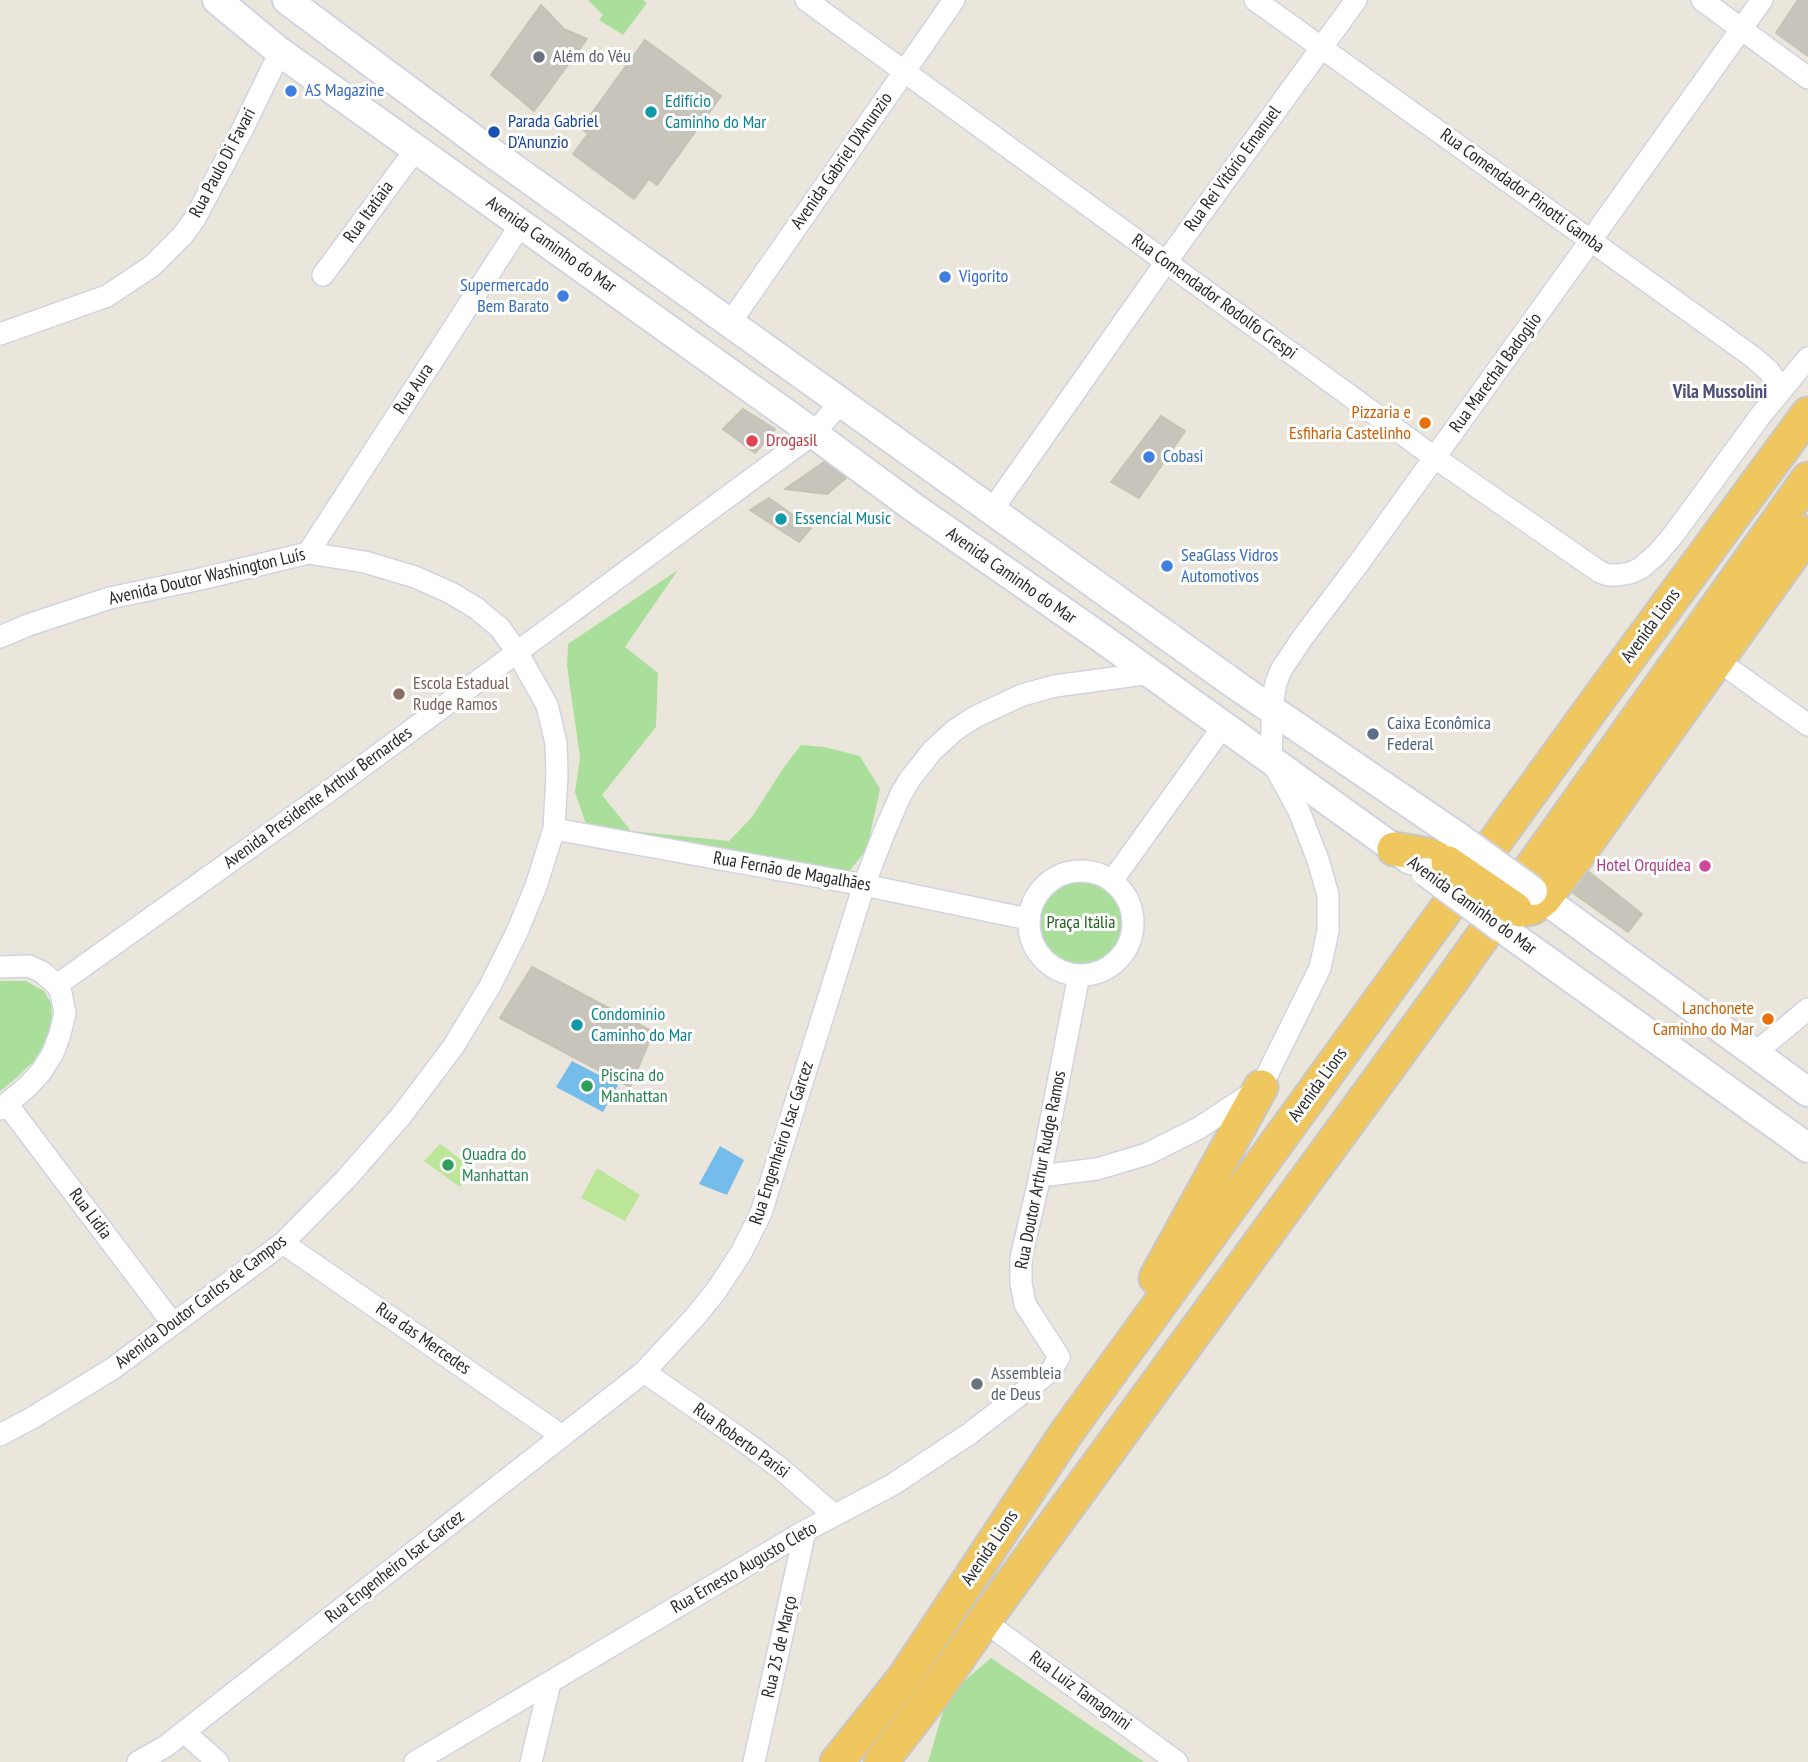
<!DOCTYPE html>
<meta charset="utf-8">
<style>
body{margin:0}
canvas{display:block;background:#ebe6dc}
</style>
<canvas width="1808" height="1762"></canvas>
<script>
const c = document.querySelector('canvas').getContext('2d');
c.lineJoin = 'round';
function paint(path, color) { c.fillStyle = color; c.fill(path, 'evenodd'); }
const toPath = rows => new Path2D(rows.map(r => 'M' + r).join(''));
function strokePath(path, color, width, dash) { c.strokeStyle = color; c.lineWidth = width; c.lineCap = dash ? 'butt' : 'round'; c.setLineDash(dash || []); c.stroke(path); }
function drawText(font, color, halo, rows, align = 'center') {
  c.font = font + ' "PT Sans Narrow",sans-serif'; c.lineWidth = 6; c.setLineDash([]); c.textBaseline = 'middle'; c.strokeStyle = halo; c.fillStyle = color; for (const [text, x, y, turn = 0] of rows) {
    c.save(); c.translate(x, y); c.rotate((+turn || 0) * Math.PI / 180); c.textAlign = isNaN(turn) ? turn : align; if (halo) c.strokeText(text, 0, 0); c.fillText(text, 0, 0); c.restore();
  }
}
paint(toPath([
 [588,0,643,0,647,3,623,35,599,20,603,15],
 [678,570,625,647,658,673,656,727,602,795,631,831,729,841,752,817,784,767,801,745,824,747,860,756,880,789,867,849,835,889,594,848,575,792,580,757,567,666,568,644],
 '1037 923a44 44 0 1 1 88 0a44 44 0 1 1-88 0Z',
 [0,981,26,981,44,991,51,1003,52,1019,47,1040,33,1062,15,1079,0,1091],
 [991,1658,1144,1762,928,1762,948,1695]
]), '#aadf9b');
paint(toPath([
 [440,1144,472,1168,460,1187,424,1161],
 [597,1168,640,1195,625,1221,581,1198]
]), '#bbe697');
paint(toPath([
 [572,1061,618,1085,603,1112,556,1087],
 [720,1146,744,1160,727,1195,699,1184]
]), '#74bce9');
const building = toPath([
 [1798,0,1808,0,1808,56,1776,33,1798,0],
 [541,5,564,29,587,39,534,111,491,75,541,5],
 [645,40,721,96,657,185,649,179,634,199,573,154,588,134,581,128,645,40],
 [743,409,775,429,755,453,723,429,743,409],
 [1161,416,1185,431,1139,498,1111,482,1161,416],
 [824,462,846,478,827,494,785,489,824,462],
 [769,498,811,528,799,542,750,510,769,498],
 [1589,872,1642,914,1628,932,1573,893,1589,872],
 [532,967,653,1032,630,1087,500,1018,532,967]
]);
paint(building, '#c7c4bb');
strokePath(building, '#c6c2b6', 2);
const minor = toPath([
 [806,0,1434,457,1600,572,1608,575,1618,575,1630,573,1641,568,1657,554,1674,534,1761,415,1808,358],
 [1255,0,1753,357,1769,371,1775,380,1778,392],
 [1702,0,1808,78],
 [323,275,416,149],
 [730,323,954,0],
 [0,334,107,296,152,266,183,235,194,220,243,128,280,52],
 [992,510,1166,262,1356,0],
 [308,553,521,224],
 [0,637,28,625,110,598,205,578,308,553,365,562,415,577,451,593,476,608,500,628,517,652,547,705,556,743,557,775,554,829,536,886,517,932,490,986,453,1047,401,1116,346,1179,283,1243,112,1369,32,1418,0,1435],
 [1717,660,1808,725],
 [554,829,864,885,1028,919],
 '1029 923a52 52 0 1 1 104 0a52 52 0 1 1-104 0Z',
 [1112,881,1224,725],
 [0,967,29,966,42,972,57,985,61,993,65,1013,60,1034,53,1053,41,1072,27,1087,0,1109],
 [57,985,325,794,814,433,841,402],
 [1755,1053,1808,1009],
 [7,1104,173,1324],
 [1040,1176,1097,1169,1147,1154,1199,1128,1261,1087,1320,968,1328,931,1328,895,1318,860,1299,811,1271,760,1273,699,1276,683,1281,670,1303,637,1353,571,1591,240,1762,0],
 [283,1243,562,1436],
 [644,1372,738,1437,780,1468,834,1515],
 [984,1621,1177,1762],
 [184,1732,218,1762],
 [138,1762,166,1746,644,1372,694,1318,716,1291,741,1253,761,1213,864,885,884,833,901,794,910,779,933,750,955,730,975,717,1022,695,1055,686,1151,673],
 [415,1762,805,1531,892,1485,969,1434,1052,1370,1059,1357,1025,1304,1021,1283,1021,1258,1040,1176,1079,975],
 [531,1762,550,1683],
 [754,1762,805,1531]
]);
const secondary = toPath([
 [217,0,280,52,791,417,913,507,1100,637,1410,860],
 [287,0,491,152,1240,688,1457,836],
 [1533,891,1808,1092],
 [1503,929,1808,1148]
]);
const trunk = toPath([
 [1394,849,1429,855,1448,863],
 [1515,909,1520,910,1532,908,1544,899,1580,852,1808,533],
 [1156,1278,1261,1087],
 [837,1762,904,1678,1067,1432,1605,690,1808,414],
 [881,1762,930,1699,984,1621,1446,988,1808,479]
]);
strokePath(minor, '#d2d3e2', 24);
strokePath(secondary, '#d2d3e2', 32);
strokePath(trunk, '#c8c8c8', 37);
strokePath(minor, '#fff', 21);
strokePath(secondary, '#fff', 28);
strokePath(trunk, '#f0c65f', 33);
const secondaryBridge = toPath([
 [1457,836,1533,891],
 [1426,872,1503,929]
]);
const trunkBridge = toPath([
 [1448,863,1515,909]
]);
strokePath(secondaryBridge, '#d2d3e2', 32, []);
strokePath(trunkBridge, '#c8c8c8', 37, []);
strokePath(secondaryBridge, '#fff', 28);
strokePath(trunkBridge, '#f0c65f', 33);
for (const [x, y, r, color] of [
 [539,57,7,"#6b7280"],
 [291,91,7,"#3f7fe0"],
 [651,112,7,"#0f9aa8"],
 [494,132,7,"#1a4fb4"],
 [945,277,7,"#3f7fe0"],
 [563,296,7,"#3f7fe0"],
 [1425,423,7,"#e8710a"],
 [752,441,7,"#e0444e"],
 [1149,457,7,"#3f7fe0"],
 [781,519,7,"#0f9aa8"],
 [1167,566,7,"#3f7fe0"],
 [399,694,7,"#8d6e63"],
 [1373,734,7,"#5c6f8a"],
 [1705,866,7,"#d1479c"],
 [1768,1019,7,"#e8710a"],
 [577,1025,7,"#0f9aa8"],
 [587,1086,7,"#2e9e5b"],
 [448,1165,7,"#2e9e5b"],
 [977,1384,7,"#6b7280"]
]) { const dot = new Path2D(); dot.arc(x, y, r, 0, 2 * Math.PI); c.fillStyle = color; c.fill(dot); strokePath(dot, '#fff', 2.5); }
drawText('18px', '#5b616d', '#fff', [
 ["Além do Véu",553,57],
 ["Assembleia",991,1374],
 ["de Deus",991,1395]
], 'left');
drawText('18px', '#366cbe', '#fff', [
 ["AS Magazine",305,91],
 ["Vigorito",959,277],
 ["Supermercado",549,286,"right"],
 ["Bem Barato",549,307,"right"],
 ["Cobasi",1163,457],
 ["SeaGlass Vidros",1181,556],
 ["Automotivos",1181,577]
], 'left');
drawText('18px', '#0d838f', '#fff', [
 ["Edifício",665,102],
 ["Caminho do Mar",665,123],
 ["Essencial Music",795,519],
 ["Condominio",591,1015],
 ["Caminho do Mar",591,1036]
], 'left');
drawText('18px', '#164399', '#fff', [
 ["Parada Gabriel",508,122],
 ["D'Anunzio",508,143]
], 'left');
drawText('18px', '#2a2a2a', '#fff', [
 ["Avenida Gabriel D'Anunzio",842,161,-55],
 ["Rua Paulo Di Favari",223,163,-62],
 ["Rua Rei Vitório Emanuel",1233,169,-54],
 ["Rua Comendador Pinotti Gamba",1522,191,36],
 ["Rua Itatiaia",369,212,-54],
 ["Avenida Caminho do Mar",551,245,35],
 ["Rua Comendador Rodolfo Crespi",1214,297,36],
 ["Rua Marechal Badoglio",1496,373,-54],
 ["Rua Aura",414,389,-57],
 ["Avenida Caminho do Mar",1011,576,35],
 ["Avenida Doutor Washington Luís",207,577,-13],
 ["Avenida Lions",1651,626,-54],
 ["Avenida Presidente Arthur Bernardes",318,798,-36],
 ["Rua Fernão de Magalhães",792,872,10],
 ["Avenida Caminho do Mar",1472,906,36],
 ["Avenida Lions",1318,1085,-54],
 ["Rua Engenheiro Isac Garcez",782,1143,-72],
 ["Rua Doutor Arthur Rudge Ramos",1041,1170,-79],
 ["Rua Lidia",90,1214,53],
 ["Avenida Doutor Carlos de Campos",201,1302,-37],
 ["Rua das Mercedes",423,1339,35],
 ["Rua Roberto Parisi",741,1441,36],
 ["Avenida Lions",990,1548,-56],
 ["Rua Engenheiro Isac Garcez",395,1567,-38],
 ["Rua Ernesto Augusto Cleto",744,1568,-30],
 ["Rua 25 de Março",780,1647,-77],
 ["Rua Luiz Tamagnini",1080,1691,36]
]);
drawText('18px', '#c56008', '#fff', [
 ["Pizzaria e",1411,413],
 ["Esfiharia Castelinho",1411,434],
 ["Lanchonete",1754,1009],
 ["Caminho do Mar",1754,1030]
], 'right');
drawText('18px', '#be3a42', '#fff', [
 ["Drogasil",766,441]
], 'left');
drawText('18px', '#785e54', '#fff', [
 ["Escola Estadual",413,684],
 ["Rudge Ramos",413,705]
], 'left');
drawText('18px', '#4e5e75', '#fff', [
 ["Caixa Econômica",1387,724],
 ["Federal",1387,745]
], 'left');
drawText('18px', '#b23c85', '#fff', [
 ["Hotel Orquídea",1691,866]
], 'right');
drawText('18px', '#24631d', '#fff', [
 ["Praça Itália",1081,923]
]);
drawText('18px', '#27864d', '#fff', [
 ["Piscina do",601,1076],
 ["Manhattan",601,1097],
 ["Quadra do",462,1155],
 ["Manhattan",462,1176]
], 'left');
drawText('bold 19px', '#4c4f78', '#fff', [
 ["Vila Mussolini",1720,393]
]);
</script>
